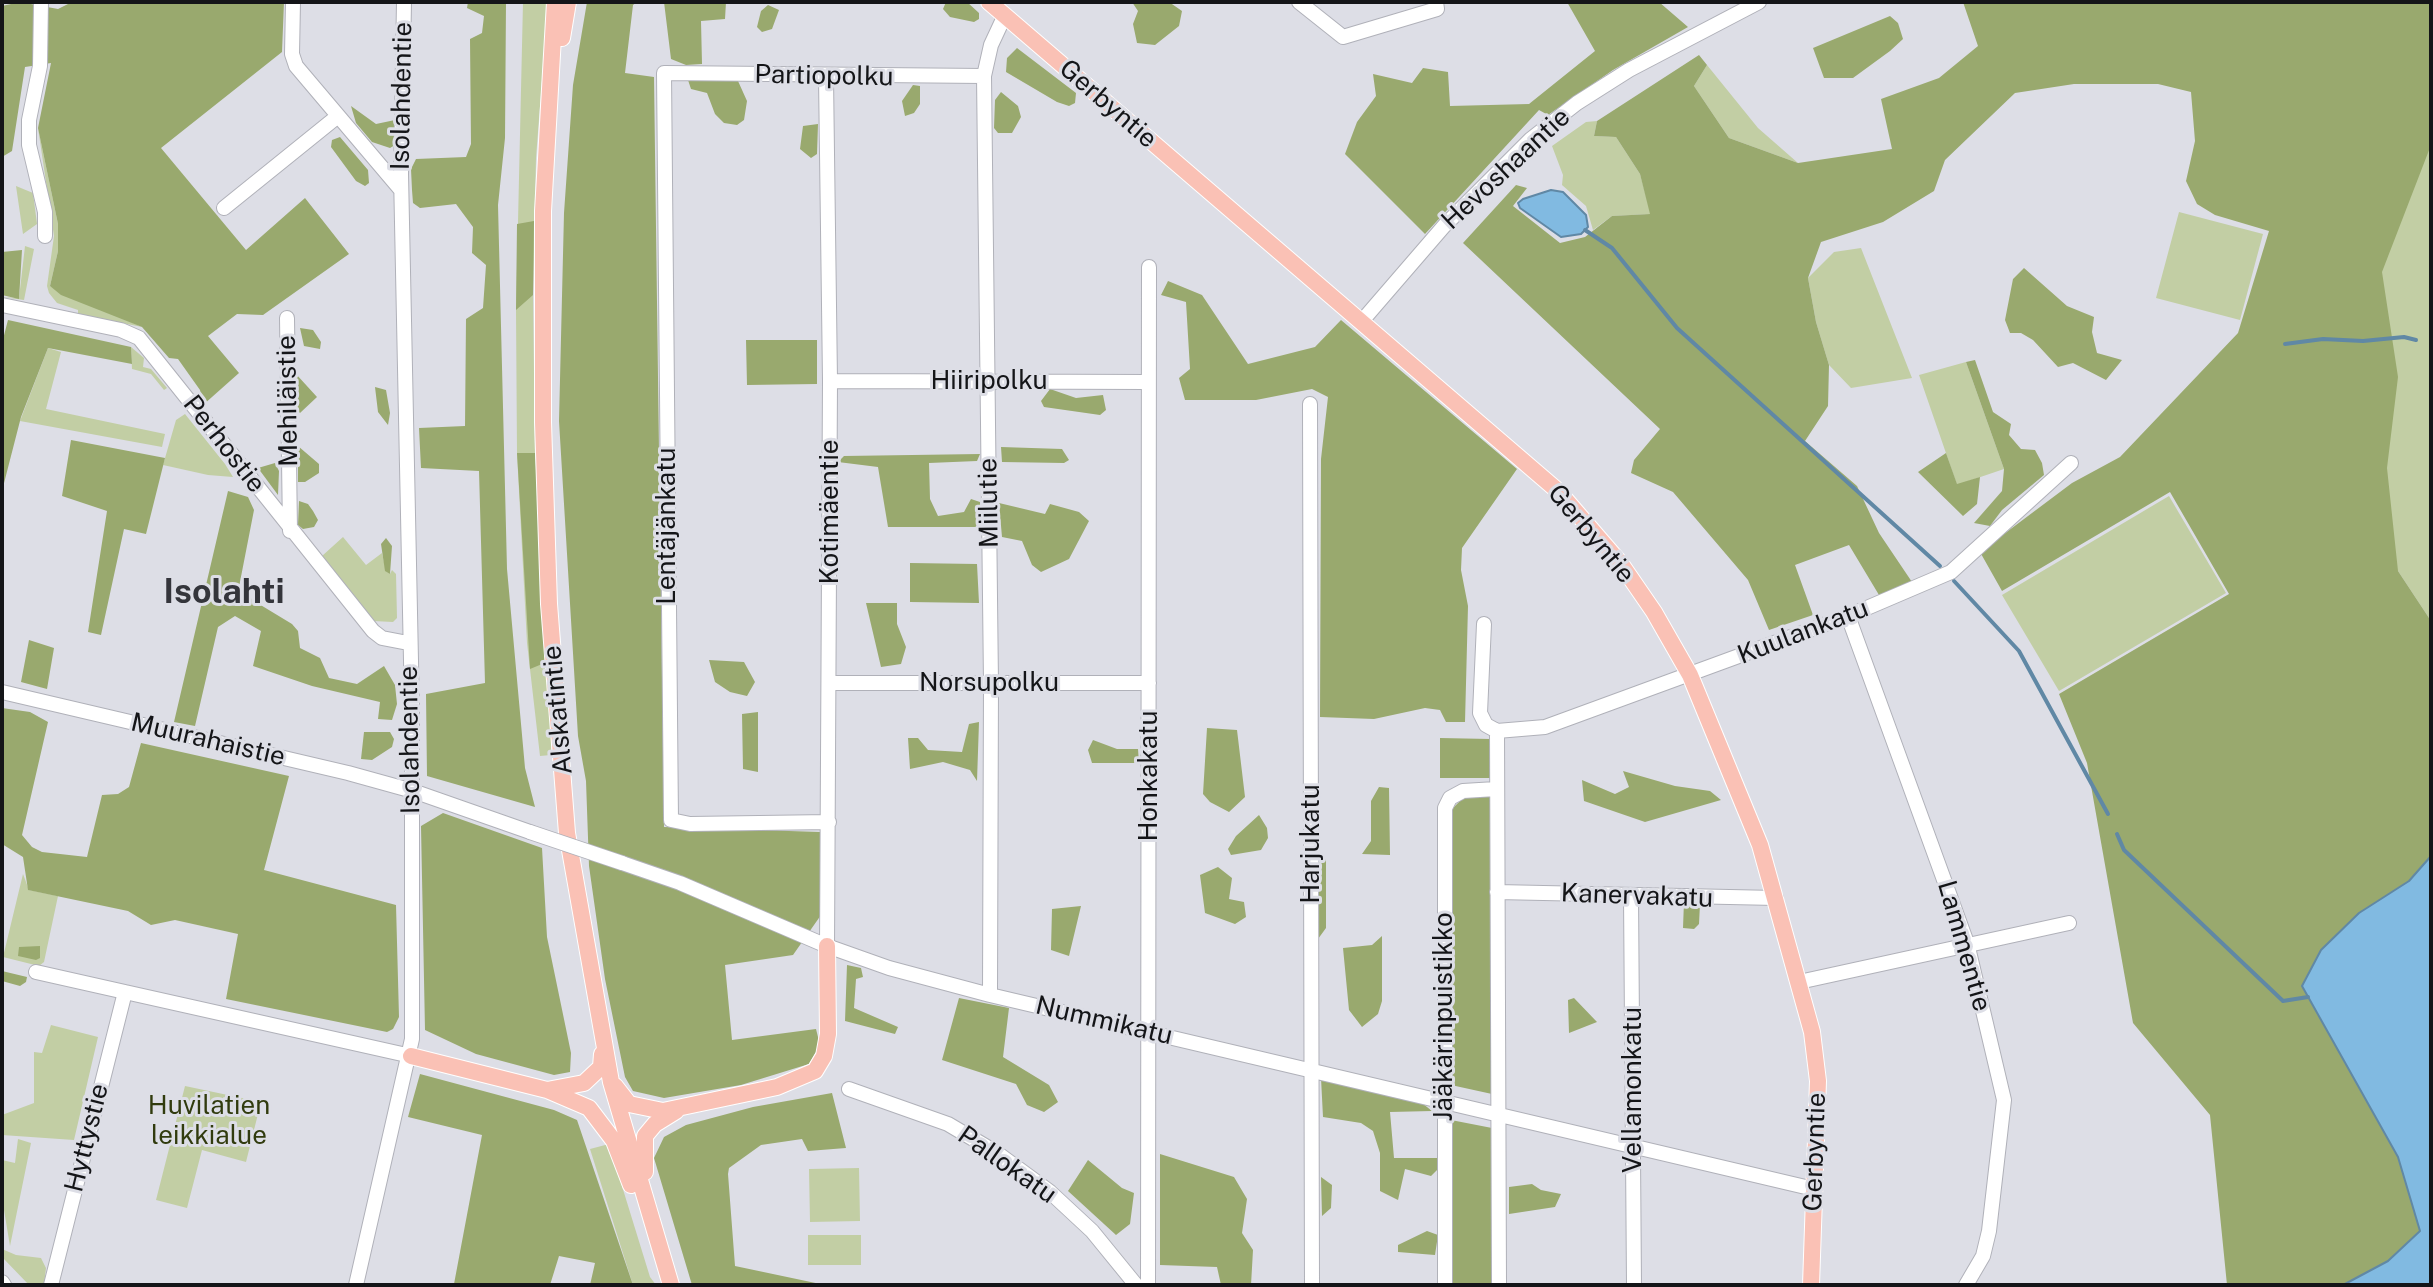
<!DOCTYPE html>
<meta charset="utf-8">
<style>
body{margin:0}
#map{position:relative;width:2433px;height:1287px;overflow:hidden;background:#dddee6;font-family:"Public Sans",sans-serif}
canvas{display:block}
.frame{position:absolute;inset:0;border:4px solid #141518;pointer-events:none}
</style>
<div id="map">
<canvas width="2433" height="1287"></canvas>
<div class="frame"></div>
</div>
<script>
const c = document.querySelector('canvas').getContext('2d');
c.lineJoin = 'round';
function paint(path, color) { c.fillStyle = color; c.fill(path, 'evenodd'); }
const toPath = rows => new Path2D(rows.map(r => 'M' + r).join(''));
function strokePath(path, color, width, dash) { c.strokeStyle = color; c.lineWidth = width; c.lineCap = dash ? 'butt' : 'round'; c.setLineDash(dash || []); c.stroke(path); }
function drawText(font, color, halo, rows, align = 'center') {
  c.font = font + ' "Public Sans",sans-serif'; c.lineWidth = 6; c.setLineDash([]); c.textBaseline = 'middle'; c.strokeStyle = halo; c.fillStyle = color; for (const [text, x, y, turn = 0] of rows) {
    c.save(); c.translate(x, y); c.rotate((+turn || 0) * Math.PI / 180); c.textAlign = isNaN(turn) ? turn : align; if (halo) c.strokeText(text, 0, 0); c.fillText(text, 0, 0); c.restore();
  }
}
paint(toPath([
 [523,2,548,2,536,158,533,294,535,453,552,729,551,755,540,756,527,643,517,453,516,310],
 [2431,2,2431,621,2398,571,2388,563,2354,293],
 [1707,65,1758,128,1798,163,1729,138,1694,86],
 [1597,121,1594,136,1616,137,1640,174,1651,214,1612,216,1593,230,1586,206,1562,185,1563,175,1552,146,1586,122],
 [38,128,58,224,58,251,50,286,142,327,78,314,78,310,57,303,49,293,47,286,54,236],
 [16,186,33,193,37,224,23,234],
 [2179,212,2263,234,2240,320,2156,298],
 [25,246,34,249,24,300,2,297,19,298],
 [1861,248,1912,378,1851,388,1829,365,1816,322,1808,278,1834,252],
 [131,347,144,358,143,367,151,369,167,388,164,390,151,374,132,369],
 [48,348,61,352,46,409,165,434,162,447,20,421],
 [1966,362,2004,469,1957,485,1919,375],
 [185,414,225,464,233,477,208,475,163,465,176,420],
 [2169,496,2226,593,2059,691,2002,595],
 [343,537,366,565,382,553,386,571,390,574,392,570,396,574,397,618,393,622,373,621,322,556],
 [23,874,29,890,58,896,44,962,39,966,3,957],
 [51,1025,98,1037,74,1140,2,1135,2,1115,34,1103,34,1052,42,1053],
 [185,1086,261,1102,246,1162,202,1150,187,1208,156,1200],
 [18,1139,31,1143,10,1246,3,1204,2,1209,2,1160,15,1163],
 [609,1144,650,1277,656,1285,633,1285,590,1149],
 [859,1168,860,1221,810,1222,809,1169],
 [808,1235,861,1235,861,1265,808,1265],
 [2,1249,16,1255,41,1258,46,1268,44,1285,29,1285,2,1257]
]), '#c2cea4');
paint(toPath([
 [20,2,58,9,72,2,284,2,282,52,161,148,246,250,305,198,349,254,263,315,237,314,208,336,239,373,203,405,200,390,178,359,169,358,142,327,61,295,50,286,58,251,58,224,38,128,51,63,25,67,12,151,2,157,2,6],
 [468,2,506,2,505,138,498,205,507,569,525,768,535,807,427,776,426,694,485,683,479,471,421,468,419,428,465,426,466,319,483,308,486,265,472,253,473,227,456,204,420,208,413,203,412,190,411,169,416,159,466,157,471,144,470,39,482,33,484,16,467,8],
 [587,2,637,2,633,5,625,73,654,77,664,827,820,832,821,915,793,955,725,965,732,1040,816,1029,820,1045,809,1064,741,1085,664,1098,633,1091,625,1077,605,979,589,866,586,781,578,736,559,421,564,213,573,85],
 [664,2,726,2,725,19,701,21,702,64,686,65,671,59],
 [946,2,967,2,979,13,979,19,974,22,950,17,943,9],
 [1132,2,1169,2,1182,11,1179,26,1155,45,1137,43,1133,24,1138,11],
 [1567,2,1659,2,1688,27,1613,70,1548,115,1539,110,1425,234,1345,154,1357,122,1376,96,1373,74,1412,83,1423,68,1448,72,1450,106,1529,104,1595,51],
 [1963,2,2431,2,2431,145,2382,272,2398,377,2387,468,2398,571,2431,621,2431,856,2409,881,2359,913,2302,986,2399,1157,2420,1232,2388,1261,2343,1285,2227,1285,2210,1115,2133,1023,2087,763,2059,694,2229,594,2170,492,2002,591,1980,552,2072,483,2120,457,2238,333,2269,231,2215,215,2197,204,2186,181,2195,141,2191,92,2158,84,2074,84,2015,93,1945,160,1934,191,1883,222,1821,242,1808,278,1816,322,1829,365,1828,406,1805,441,1857,486,1879,533,1912,582,1879,595,1849,545,1795,565,1813,615,1769,630,1748,580,1673,492,1631,473,1634,460,1660,429,1463,243,1516,185,1527,188,1513,206,1560,243,1585,237,1612,216,1650,214,1640,174,1616,137,1594,136,1597,121,1699,55,1707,65,1694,86,1729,138,1798,163,1892,149,1881,99,1939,78,1978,46],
 [768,5,779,10,772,29,762,32,757,27,761,11],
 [1890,16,1898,23,1903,39,1890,51,1853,78,1824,78,1813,48],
 [1017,48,1076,93,1075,103,1069,106,1057,102,1006,72,1007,58],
 [688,80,738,81,747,101,744,120,737,125,724,123,715,114,707,93,691,89],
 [913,85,920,86,920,104,914,113,905,116,902,101],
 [1001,92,1018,106,1021,117,1012,133,998,133,994,128,995,100],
 [351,106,376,124,395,120,395,145,390,148,372,142,356,123],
 [818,124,817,154,811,158,800,149,803,126],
 [340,137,368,170,369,183,365,186,356,181,331,147,332,140],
 [534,221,533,295,516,310,517,224],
 [22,250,19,299,2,295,2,252],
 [2024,268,2067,306,2094,317,2092,332,2097,353,2122,360,2106,380,2073,363,2058,367,2033,340,2021,333,2010,333,2005,320,2013,279],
 [1168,281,1202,295,1248,364,1315,347,1341,320,1517,469,1462,548,1461,570,1468,606,1465,722,1446,722,1440,710,1425,708,1374,719,1320,717,1321,459,1328,397,1312,389,1256,400,1185,400,1179,378,1190,369,1186,302,1161,295],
 [8,320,131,347,132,364,48,348,21,417,2,491,2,343],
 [300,328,313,330,321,342,320,349,304,346],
 [746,340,817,340,817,384,747,385],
 [1975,360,1993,412,2011,424,2009,435,2021,449,2035,450,2042,463,2044,475,2002,510,1990,526,1974,523,2002,491,2004,469,1966,362],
 [296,374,317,397,300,413,296,409],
 [375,387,386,390,390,413,388,425,378,412],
 [1050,389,1076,398,1103,395,1106,410,1100,415,1044,407,1041,401],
 [71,440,165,458,146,534,124,529,101,635,88,632,107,511,62,496],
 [298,446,319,464,319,473,305,482,298,482],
 [1001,447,1062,449,1069,460,1064,463,1002,462],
 [517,453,535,453,547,662,530,669],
 [1946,453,1957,484,1980,477,1977,504,1963,516,1918,472],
 [980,454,977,461,929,463,930,499,938,516,964,512,971,499,980,502,980,527,888,527,878,467,838,462,844,456],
 [275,463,279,471,278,495,258,468],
 [228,491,248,497,254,510,239,587,254,601,292,624,298,631,300,648,320,658,329,678,357,684,384,666,395,685,397,704,392,720,378,719,380,702,312,686,253,666,261,631,235,616,218,627,195,726,174,722],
 [299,501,308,504,313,511,318,520,314,527,303,529,298,525],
 [999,503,1045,514,1050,504,1079,512,1089,521,1069,559,1041,572,1032,565,1022,541,1002,537],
 [386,538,392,546,390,574,385,571,381,544],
 [910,563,977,564,979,603,910,602],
 [866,603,897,603,897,624,906,647,901,664,881,667],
 [29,640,54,648,47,689,21,682],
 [709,660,744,662,755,682,747,696,730,692,715,682],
 [2,708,30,712,48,722,22,835,32,847,42,852,87,857,102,795,118,794,129,787,141,743,289,776,264,870,396,905,399,1017,393,1029,387,1032,226,999,238,934,175,920,151,925,128,911,28,890,23,857,2,844],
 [758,712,758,772,743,769,742,714],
 [979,722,977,781,970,770,943,762,910,769,908,738,918,738,928,750,962,752,969,724],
 [1207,728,1237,730,1245,797,1229,812,1210,802,1203,794],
 [364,732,390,732,394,739,392,747,372,760,361,759],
 [1440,738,1490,739,1490,778,1440,778],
 [1093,740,1117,749,1138,749,1139,763,1092,763,1088,750],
 [1623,771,1675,786,1710,791,1721,800,1645,822,1584,801,1582,780,1615,794,1629,787],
 [1379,787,1389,788,1390,855,1362,854,1371,841,1371,801],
 [1491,795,1492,1094,1451,1085,1452,809,1464,797],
 [443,813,542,848,547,937,571,1053,570,1072,554,1075,476,1054,425,1030,421,826],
 [1259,815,1267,828,1268,838,1261,850,1231,855,1228,849,1236,836],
 [1318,859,1326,859,1326,928,1318,939],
 [1218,867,1232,878,1229,899,1244,902,1246,917,1235,924,1205,913,1200,875],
 [1684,901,1700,904,1699,924,1694,929,1683,928],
 [1081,906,1069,956,1051,950,1052,909],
 [1382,936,1382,1001,1378,1014,1362,1027,1349,1010,1343,948,1372,945],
 [40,946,40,958,36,960,18,956,19,947],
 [847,965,861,968,863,977,856,979,854,1008,898,1027,895,1034,845,1021],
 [2,971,27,977,26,982,20,986,2,981],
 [959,998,1009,1008,1003,1057,1049,1085,1058,1102,1044,1112,1027,1105,1016,1084,942,1060],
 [1574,998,1597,1022,1569,1033,1568,1000],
 [420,1074,554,1110,577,1120,633,1285,590,1285,595,1263,559,1256,550,1285,454,1284,482,1135,408,1117],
 [1321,1078,1422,1103,1432,1111,1390,1112,1394,1158,1437,1158,1438,1169,1431,1176,1405,1169,1398,1200,1380,1191,1380,1153,1373,1131,1361,1123,1323,1117],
 [832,1093,846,1148,808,1151,802,1139,761,1145,729,1168,728,1174,735,1266,825,1285,692,1285,654,1158,664,1137,686,1125,753,1107],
 [1451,1120,1492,1128,1493,1285,1451,1285],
 [1160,1154,1234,1177,1247,1199,1242,1233,1253,1250,1251,1285,1221,1285,1217,1267,1160,1265],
 [1088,1160,1122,1188,1134,1193,1130,1224,1116,1235,1068,1191],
 [1321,1177,1332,1185,1331,1208,1322,1216],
 [1532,1184,1541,1190,1561,1194,1555,1207,1509,1214,1509,1187],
 [1427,1231,1438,1235,1435,1255,1398,1252,1398,1245]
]), '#99a96e');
const water = toPath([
 [1551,190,1563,192,1586,215,1588,227,1581,234,1561,237,1520,208,1518,203,1523,199,1551,190],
 [2431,856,2431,1285,2343,1285,2388,1261,2420,1231,2398,1157,2302,986,2321,950,2359,913,2409,881,2431,856]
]);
paint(water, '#81bae1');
strokePath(water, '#6088a5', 2);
strokePath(toPath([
 [1585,230,1612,248,1677,328,1940,566],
 [2285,344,2323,339,2363,341,2404,337,2416,340],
 [1954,581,2019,651,2108,814],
 [2117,834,2124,850,2283,1001,2308,997]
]), '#6088a5', 4);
const minor = toPath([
 [41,2,40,66,29,120,29,145,45,212,45,236],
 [293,2,292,54,296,66,401,190],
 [1299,2,1343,37,1437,9,1436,2],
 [826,77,830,381,827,946],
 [224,208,338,116],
 [2,305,121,330,139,338,373,631,382,638,408,643],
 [287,318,290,531],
 [1362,321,1444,226,1531,139,1577,103,1629,70,1759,2],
 [830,381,1148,382],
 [1310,404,1312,1285],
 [1848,616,1967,943,2004,1100,1989,1231,1983,1256,1966,1285],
 [1484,624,1480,713,1486,725,1497,731,1499,1285],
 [829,683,1149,683],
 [2,692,348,773,413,791,530,832],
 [1497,731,1545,727,1848,616,1951,572,2071,463],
 [829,822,690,824,671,820,664,73,984,76],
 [622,863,680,883,827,946,889,968,990,995,1814,1189],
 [1497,892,1776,898],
 [1631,896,1634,1285],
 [36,972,125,992],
 [1799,982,2069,923],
 [990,995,991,683,984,76,991,45,1005,15],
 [849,1089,948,1124,997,1153,1050,1192,1092,1231,1136,1285],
 [2,1282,4,1285],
 [51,1285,125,992,411,1056],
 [356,1285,412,1039,412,709,401,174,404,2],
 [1148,1285,1149,267],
 [1445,1285,1445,808,1450,798,1463,791,1496,789]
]);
const major = toPath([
 [555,2,543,211,543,422,549,604,567,833,611,1082,671,1285],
 [989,2,1558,491,1621,564,1654,612,1690,675,1760,845,1812,1032,1818,1081,1811,1285],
 [562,38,568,2],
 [411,1056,547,1090,589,1108,614,1141,631,1185],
 [615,1086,629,1104,663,1111,777,1087,815,1071,824,1056,828,1034,827,946],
 [547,1090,584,1083,601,1067,602,1054],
 [645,1172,645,1136,655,1124,676,1111]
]);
strokePath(minor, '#b0b1b9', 16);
strokePath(major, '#fff', 18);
strokePath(minor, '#fff', 14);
strokePath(major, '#fac1b5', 16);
const minorBridge = toPath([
 [530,832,622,863]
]);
strokePath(minorBridge, '#b0b1b9', 16, []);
strokePath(minorBridge, '#fff', 14);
drawText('26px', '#141518', '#dddee6', [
 ["Partiopolku",824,76,1],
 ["Isolahdentie",402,96,-89],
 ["Gerbyntie",1108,104,41],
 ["Hevoshaantie",1506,169,-43],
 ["Hiiripolku",989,381],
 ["Mehiläistie",288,401,-91],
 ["Perhostie",224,444,52],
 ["Miilutie",989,503,-91],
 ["Kotimäentie",830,512,-90],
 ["Lentäjänkatu",667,526,-90],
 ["Gerbyntie",1591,534,50],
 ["Kuulankatu",1803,632,-21],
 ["Norsupolku",989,683],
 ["Alskatintie",558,710,-95],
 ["Muurahaistie",208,740,13],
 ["Isolahdentie",410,740,-91],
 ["Honkakatu",1149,776,-90],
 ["Harjukatu",1311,844,-90],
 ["Kanervakatu",1637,896,2],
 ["Lammentie",1964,946,74],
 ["Jääkärinpuistikko",1444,1017,-90],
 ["Nummikatu",1104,1021,13],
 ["Vellamonkatu",1633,1090,-90],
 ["Hyttystie",87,1138,-76],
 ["Gerbyntie",1815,1152,-88],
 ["Pallokatu",1007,1165,35]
]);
drawText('26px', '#313b0e', '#dddee6', [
 ["Huvilatien",209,1106],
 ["leikkialue",209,1136]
]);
drawText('bold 34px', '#34353b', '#dddee6', [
 ["Isolahti",224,593]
]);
</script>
